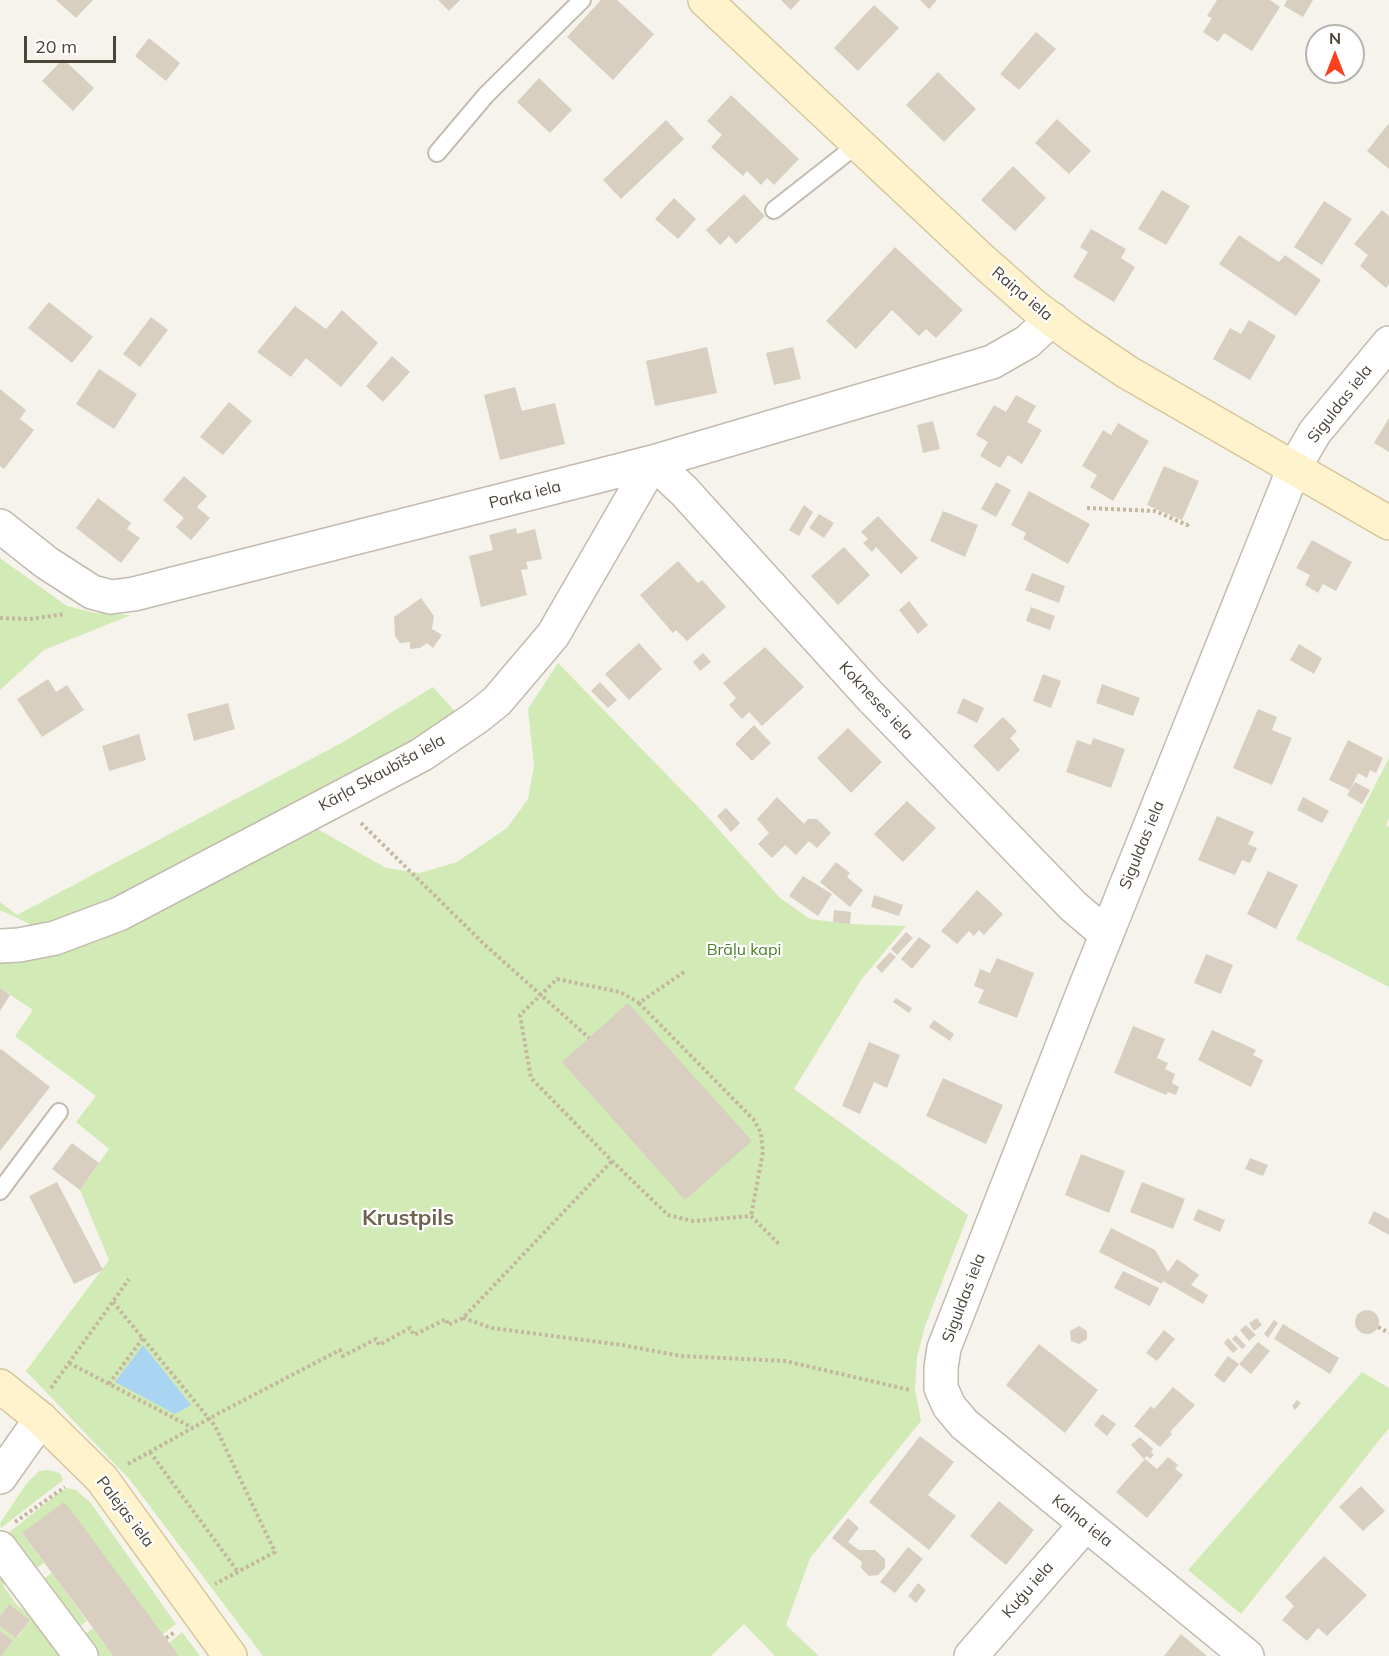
<!DOCTYPE html>
<meta charset="utf-8">
<style>
body{margin:0}
#map{position:relative;width:1389px;height:1656px;overflow:hidden;background:#f6f3ec;font-family:Mulish,sans-serif}
canvas{display:block}
.north{position:absolute;left:1305px;top:24px;width:60px;height:60px;box-sizing:border-box;background:#fff;border:2px solid #b7b4b0;border-radius:50%;rotate:0deg;font-size:16px;font-weight:700;line-height:24px;text-align:center;color:#4b4439}
.north::after{content:'';display:block;margin:auto;width:21px;height:27px;background:#fc3f1d;clip-path:polygon(50% 0,100% 100%,50% 72%,0 100%)}
.scale{position:absolute;left:24px;top:36px;width:92px;height:27px;box-sizing:border-box;border:3px solid #4b4439;border-top:0;padding-left:8px;font-size:18px;line-height:21px;white-space:nowrap;color:#4b4439;-webkit-text-stroke:4px #fff;paint-order:stroke}
</style>
<div id="map">
<canvas width="1389" height="1656"></canvas>
<div class="north">N</div>
<div class="scale">20 m</div>
</div>
<script>
const c = document.querySelector('canvas').getContext('2d');
c.lineJoin = 'round';
function paint(path, color) { c.fillStyle = color; c.fill(path, 'evenodd'); }
const toPath = rows => new Path2D(rows.map(r => 'M' + r).join(''));
function strokePath(path, color, width, dash) { c.strokeStyle = color; c.lineWidth = width; c.lineCap = dash ? 'butt' : 'round'; c.setLineDash(dash || []); c.stroke(path); }
function drawText(font, color, halo, rows, align = 'center') {
  c.font = font + ' Mulish,sans-serif'; c.lineWidth = 4.5; c.setLineDash([]); c.textBaseline = 'middle'; c.strokeStyle = halo; c.fillStyle = color; for (const [text, x, y, turn = 0] of rows) {
    c.save(); c.translate(x, y); c.rotate((+turn || 0) * Math.PI / 180); c.textAlign = isNaN(turn) ? turn : align; if (halo) c.strokeText(text, 0, 0); c.fillText(text, 0, 0); c.restore();
  }
}
paint(toPath([
 [0,558,67,606,95,613,131,615,44,650,0,690],
 [558,663,703,812,780,898,810,919,850,924,906,926,861,980,794,1089,968,1215,925,1326,917,1357,915,1389,921,1421,810,1558,786,1625,819,1656,775,1656,744,1624,711,1656,263,1656,130,1480,26,1371,109,1260,80,1190,109,1149,76,1122,96,1096,15,1036,33,1010,0,988,0,958,307,823,386,868,420,873,457,862,507,828,528,799,534,766,528,709],
 [433,687,460,717,142,887,52,926,32,925,0,910,0,902,17,915,345,741],
 [1389,758,1389,819,1386,825,1389,827,1389,987,1296,939],
 [1362,1372,1389,1388,1389,1428,1241,1614,1188,1570],
 [48,1470,60,1473,63,1479,62,1481,1,1528,0,1523,27,1483,39,1471],
 [68,1488,76,1490,90,1502,176,1624,163,1634,22,1533,44,1563,34,1570,7,1534,61,1491],
 [0,1566,4,1572,4,1587,16,1604,28,1614,36,1614,70,1656,2,1656,13,1640,0,1631,0,1626,17,1638,30,1620,9,1604,0,1616],
 [52,1573,87,1621,76,1629,40,1581],
 [93,1628,113,1656,91,1656,82,1636],
 [182,1632,200,1656,179,1656,169,1643]
]), '#d2eab5');
paint(toPath([
 [143,1345,191,1405,175,1414,115,1382]
]), '#a9d4f2');
paint(toPath([
 [56,0,93,0,76,18],
 [438,0,460,0,449,11],
 [601,0,617,0,654,34,613,80,567,37],
 [781,0,800,0,791,10],
 [920,0,937,0,929,9],
 [1217,0,1270,0,1280,7,1252,51,1224,33,1218,42,1203,32,1212,18,1207,16],
 [1287,0,1313,0,1303,17,1284,6],
 [874,5,899,28,858,71,834,48],
 [1036,32,1056,49,1019,90,1000,74],
 [149,38,180,63,166,81,135,56],
 [63,59,94,88,73,111,42,81],
 [938,72,976,109,944,142,906,105],
 [539,78,572,110,550,133,517,102],
 [731,95,799,159,774,185,767,178,761,185,747,171,743,176,711,147,722,135,707,121],
 [1057,119,1091,151,1069,174,1035,143],
 [666,120,684,139,621,199,603,180],
 [1389,123,1389,169,1367,151],
 [1013,166,1046,198,1015,231,981,200],
 [1162,190,1190,206,1166,245,1138,229],
 [744,194,765,216,736,244,729,236,720,245,706,230],
 [674,198,696,219,678,239,655,219],
 [1324,201,1352,219,1322,265,1294,247],
 [1382,210,1389,216,1389,284,1386,288,1360,266,1368,255,1354,244],
 [1091,229,1126,249,1121,258,1135,267,1114,302,1073,277,1088,252,1080,247],
 [1239,235,1279,262,1285,255,1321,280,1296,316,1219,264],
 [895,247,963,310,936,338,926,329,919,336,892,310,856,349,826,321],
 [49,302,93,337,72,363,28,328],
 [295,306,326,329,342,310,378,343,341,387,306,358,291,377,257,352],
 [151,317,168,330,140,367,123,354],
 [1249,320,1276,336,1250,380,1213,359,1230,328,1241,334],
 [707,347,717,393,655,406,646,361],
 [793,347,801,379,774,385,766,353],
 [392,356,410,372,383,402,366,386],
 [99,369,137,394,114,429,76,404],
 [515,387,522,411,555,403,565,444,500,460,484,395],
 [0,389,26,410,20,419,34,430,4,469,0,466],
 [1016,395,1036,406,1027,422,1042,430,1022,464,1008,455,1000,468,980,456,988,442,976,435,994,405,1006,412],
 [229,402,252,421,223,455,200,437],
 [1389,418,1389,452,1374,443],
 [933,421,940,449,923,453,917,425],
 [1118,423,1149,441,1113,501,1090,487,1097,475,1082,466,1103,430,1111,435],
 [1164,466,1199,481,1182,520,1147,505],
 [184,476,207,496,197,507,210,518,191,540,176,527,184,518,163,500],
 [996,482,1011,490,996,517,981,509],
 [1029,491,1090,524,1068,564,1023,539,1026,533,1011,525],
 [98,498,131,523,127,529,140,538,121,563,76,528],
 [804,505,813,512,799,536,789,530],
 [943,511,978,525,965,557,930,541],
 [819,514,834,523,824,538,809,528],
 [878,516,918,558,901,574,876,547,872,552,863,543,868,539,861,532],
 [516,528,517,534,535,529,542,559,526,562,528,569,521,570,527,595,481,607,469,556,493,550,489,535],
 [1312,540,1352,562,1336,591,1323,584,1318,593,1305,585,1310,575,1296,568],
 [844,547,870,575,838,605,811,576],
 [678,561,698,583,702,580,726,607,687,641,676,630,673,633,640,595],
 [1032,573,1065,586,1059,603,1025,590],
 [421,598,434,616,432,629,442,635,433,648,427,643,420,648,410,649,410,642,400,643,395,636,394,617],
 [909,601,928,625,918,634,899,610],
 [1031,607,1055,616,1050,630,1026,621],
 [639,643,662,669,629,700,605,674],
 [1299,644,1322,658,1314,674,1290,660],
 [765,647,804,687,762,726,749,712,742,719,729,705,736,698,723,683],
 [703,653,711,662,700,671,693,662],
 [1043,674,1061,681,1051,708,1033,701],
 [48,679,56,692,67,685,84,710,42,737,17,699],
 [600,682,617,700,608,708,591,691],
 [1102,684,1140,698,1133,716,1096,703],
 [963,698,984,708,977,723,957,713],
 [228,703,235,729,194,741,187,714],
 [1258,709,1277,717,1272,730,1292,738,1272,785,1233,768],
 [1003,717,1017,731,1010,738,1020,750,998,772,973,746],
 [754,725,771,743,752,761,735,744],
 [848,728,882,762,851,793,817,758],
 [139,734,146,760,109,771,102,746],
 [1093,738,1125,749,1111,788,1066,772,1077,740,1091,745],
 [1348,740,1383,758,1376,773,1370,770,1367,778,1358,773,1350,790,1329,780],
 [1355,782,1370,790,1362,804,1347,795],
 [777,797,804,824,808,819,817,819,831,833,817,848,809,841,796,855,785,845,772,858,758,844,769,833,757,819],
 [1303,797,1329,811,1322,823,1297,810],
 [907,801,936,828,903,862,874,834],
 [726,808,740,823,731,832,717,816],
 [1217,816,1254,832,1248,844,1257,848,1250,863,1242,860,1235,875,1198,860],
 [836,862,850,873,847,877,863,890,850,907,820,882],
 [1268,871,1298,885,1276,929,1247,914],
 [803,876,832,894,818,916,789,896],
 [977,890,1003,914,984,935,979,930,974,936,969,931,957,944,941,931],
 [874,895,903,905,899,916,871,907],
 [834,910,851,912,850,924,833,922],
 [906,932,913,938,897,955,891,949],
 [919,937,931,946,912,969,901,959],
 [890,952,896,957,882,973,876,967],
 [1206,954,1233,965,1221,994,1194,983],
 [997,958,1034,973,1017,1018,978,1003,984,990,974,986,980,969,990,973],
 [0,988,10,995,0,1011],
 [896,998,912,1008,909,1013,893,1002],
 [628,1003,752,1141,685,1200,562,1062],
 [934,1020,954,1034,950,1041,929,1027],
 [1133,1026,1165,1039,1157,1058,1168,1063,1165,1069,1175,1074,1172,1083,1179,1087,1176,1095,1168,1092,1166,1095,1114,1073],
 [1212,1030,1256,1050,1253,1055,1263,1060,1251,1087,1198,1060],
 [869,1042,900,1055,887,1088,874,1082,860,1114,842,1106],
 [1,1049,50,1087,0,1151,0,1050],
 [943,1078,1003,1105,986,1144,926,1116],
 [72,1143,99,1163,80,1190,52,1169],
 [1081,1154,1125,1171,1109,1213,1065,1195],
 [1250,1158,1268,1165,1263,1176,1245,1169],
 [57,1182,103,1270,74,1284,29,1196],
 [1142,1182,1185,1199,1173,1229,1130,1212],
 [1198,1209,1225,1220,1220,1232,1193,1220],
 [1374,1211,1389,1219,1389,1235,1368,1223],
 [1111,1228,1155,1250,1168,1272,1177,1259,1199,1275,1191,1285,1208,1295,1203,1304,1163,1281,1162,1284,1099,1252],
 [1123,1271,1159,1288,1150,1306,1114,1288],
 '1355 1322a12 12 0 1 1 24 0a12 12 0 1 1-24 0Z',
 [1257,1318,1262,1325,1254,1331,1249,1323],
 [1274,1320,1278,1323,1268,1338,1264,1334],
 [1283,1324,1339,1358,1330,1374,1274,1339],
 [1246,1325,1256,1335,1249,1341,1240,1330],
 [1079,1326,1087,1331,1087,1339,1079,1344,1071,1341,1070,1331],
 [1164,1330,1175,1339,1157,1361,1146,1353],
 [1236,1335,1246,1346,1242,1349,1232,1339],
 [1228,1338,1238,1349,1233,1353,1224,1343],
 [1258,1342,1270,1351,1251,1374,1239,1364],
 [1039,1344,1098,1390,1065,1433,1006,1385],
 [1228,1356,1239,1364,1224,1383,1214,1375],
 [1173,1387,1195,1405,1170,1432,1172,1434,1160,1447,1134,1426,1151,1406,1154,1409],
 [1297,1400,1301,1403,1295,1410,1292,1406],
 [1102,1414,1116,1424,1107,1436,1094,1425],
 [920,1436,954,1462,928,1495,956,1516,929,1550,869,1502],
 [1140,1437,1153,1449,1151,1452,1154,1455,1150,1459,1147,1456,1144,1459,1131,1445],
 [1168,1457,1178,1465,1175,1469,1183,1475,1147,1518,1116,1492,1145,1459,1157,1469],
 [1361,1486,1385,1511,1363,1531,1339,1507],
 [999,1501,1034,1530,1006,1565,970,1536],
 [64,1502,70,1509,179,1656,113,1656,93,1628,22,1533],
 [848,1518,859,1528,848,1542,859,1550,875,1550,885,1559,885,1568,878,1575,869,1576,861,1568,862,1562,832,1538],
 [908,1547,923,1559,895,1593,880,1582],
 [1324,1556,1367,1595,1327,1636,1318,1628,1307,1641,1282,1620,1294,1606,1285,1597],
 [918,1583,926,1590,916,1603,908,1596],
 [9,1604,30,1620,16,1638,0,1626,0,1616],
 [0,1631,13,1640,2,1656,0,1656],
 [1181,1634,1207,1656,1164,1656]
]), '#d8cfc1');
const lane = toPath([
 [437,153,486,95,582,0],
 [774,210,858,144],
 [0,1191,59,1112]
]);
const street = toPath([
 [653,462,684,491,869,695,1073,906,1106,934],
 [0,526,47,563,92,592,111,597,134,594,653,462,992,362,1027,342,1052,319],
 [0,946,19,945,55,938,119,914,421,755,477,717,497,701,553,635,653,462],
 [0,1477,41,1419],
 [0,1548,81,1656],
 [971,1656,1086,1524],
 [1247,1656,964,1424,949,1406,941,1388,941,1368,944,1348,1081,998,1294,468,1315,432,1389,343]
]);
const secondary = toPath([
 [705,0,984,262,1034,306,1075,337,1127,372,1389,523],
 [0,1386,41,1419,102,1479,230,1656]
]);
strokePath(lane, '#c2bbae', 20);
strokePath(street, '#c2bbae', 36);
strokePath(secondary, '#d6c79b', 36);
strokePath(toPath([
 [1087,508,1155,511,1187,525,1189,523],
 [0,618,30,619,65,614],
 [361,823,485,945,589,1038],
 [684,972,639,1003,620,992,557,979,520,1015,531,1078,612,1161,668,1215,693,1221,751,1216],
 [639,1003,753,1119,758,1127,761,1134,763,1152,751,1216],
 [751,1216,779,1244],
 [113,1302,215,1426,275,1552,215,1584],
 [463,1318,492,1328,622,1345,681,1356,785,1361,910,1390],
 [1378,1327,1389,1333],
 [69,1363,193,1428],
 [109,1384,143,1338],
 [51,1388,129,1279],
 [150,1452,238,1572],
 [128,1464,221,1412,340,1350,343,1356,376,1339,379,1345,410,1328,414,1335,446,1319,448,1325,463,1318,612,1161],
 [15,1522,65,1487],
 [166,1638,175,1632]
]), '#c4b79f', 4, [3, 3]);
strokePath(lane, '#fff', 16);
strokePath(street, '#fff', 33);
strokePath(secondary, '#fff3cd', 33);
drawText('16px', '#4b4439', '#fff', [
 ["Raiņa iela",1022,294,40],
 ["Siguldas iela",1340,404,-52],
 ["Parka iela",525,495,-14],
 ["Kokneses iela",876,701,47],
 ["Kārļa Skaubīša iela",382,773,-29],
 ["Siguldas iela",1142,845,-68],
 ["Siguldas iela",964,1298,-69],
 ["Palejas iela",125,1512,53],
 ["Kalna iela",1082,1521,39],
 ["Kuģu iela",1028,1590,-49]
]);
drawText('16px', '#4a7f2a', '#fff', [
 ["Brāļu kapi",744,950]
]);
drawText('bold 22px', '#6e6250', '#fff', [
 ["Krustpils",408,1218]
]);
</script>
